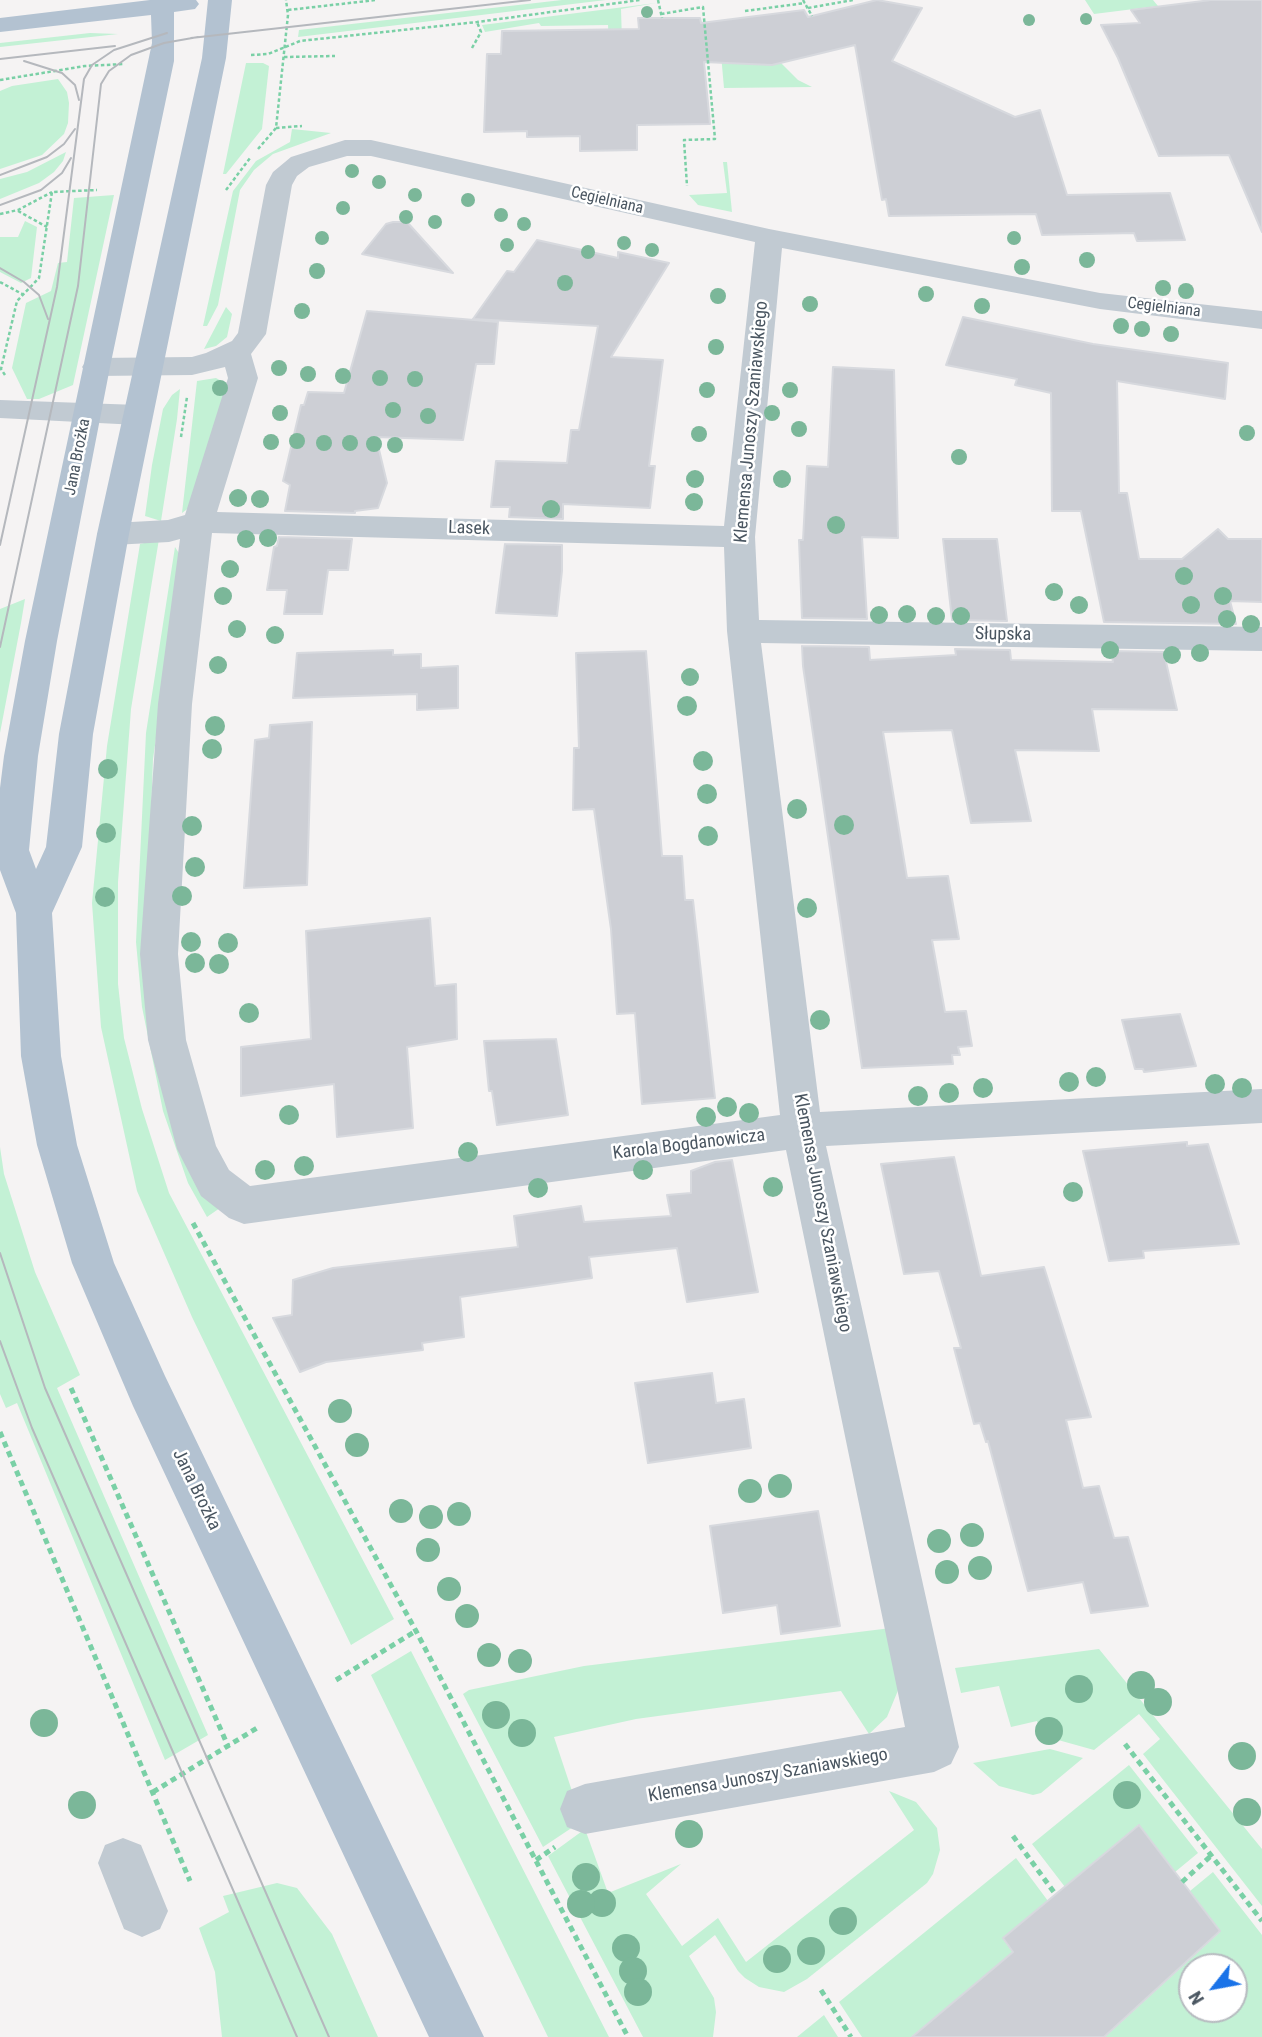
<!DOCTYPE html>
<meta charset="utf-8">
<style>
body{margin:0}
#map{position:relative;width:1262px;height:2037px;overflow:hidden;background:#f5f3f3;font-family:"Roboto Condensed",sans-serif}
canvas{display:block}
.north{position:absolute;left:1178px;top:1953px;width:70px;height:70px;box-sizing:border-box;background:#fff;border:2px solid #b7bbc0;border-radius:50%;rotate:239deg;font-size:19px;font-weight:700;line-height:28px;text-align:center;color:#4a5661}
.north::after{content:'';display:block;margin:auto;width:24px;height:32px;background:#1a73e8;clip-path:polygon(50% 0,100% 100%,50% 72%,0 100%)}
</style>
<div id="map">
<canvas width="1262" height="2037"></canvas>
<div class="north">N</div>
</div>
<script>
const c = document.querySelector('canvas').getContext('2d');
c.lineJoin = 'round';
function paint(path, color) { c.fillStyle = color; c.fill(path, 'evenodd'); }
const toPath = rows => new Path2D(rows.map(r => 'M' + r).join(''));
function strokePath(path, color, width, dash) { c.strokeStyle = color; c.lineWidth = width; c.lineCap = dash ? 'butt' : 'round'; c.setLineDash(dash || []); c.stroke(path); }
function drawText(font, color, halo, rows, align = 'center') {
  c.font = font + ' "Roboto Condensed",sans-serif'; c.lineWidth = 5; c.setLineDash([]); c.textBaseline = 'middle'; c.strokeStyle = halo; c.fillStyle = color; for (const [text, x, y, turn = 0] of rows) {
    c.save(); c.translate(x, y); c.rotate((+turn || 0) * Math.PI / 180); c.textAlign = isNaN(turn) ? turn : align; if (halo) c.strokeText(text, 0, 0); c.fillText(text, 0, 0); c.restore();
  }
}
paint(toPath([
 [562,0,606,0,298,37,299,30],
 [1085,0,1153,0,1158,6,1094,14],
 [656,3,621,9,625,140,614,140,608,25,541,26,539,23,485,32,482,25],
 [718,21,755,42,753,64,781,63,798,80,812,87,724,88],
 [90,33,118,34,0,47,0,43],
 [246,63,263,63,269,66,262,129,226,174,223,174],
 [58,79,67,92,69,103,68,123,64,134,42,155,0,169,0,91,12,86],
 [292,129,331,133,273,154,254,170,240,190,218,305,207,326,203,326,233,191,256,161,290,142],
 [66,152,63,161,54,172,39,183,0,199,0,179,27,172],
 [723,162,727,162,732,212,698,205,689,195,727,193],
 [114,195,73,385,39,399,27,399,12,368,26,303,51,291,58,263,67,262,74,198],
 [25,221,37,227,31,278,21,283,0,272,0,237,18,237],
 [226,307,232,314,227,337,216,346,204,349],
 [216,378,230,386,190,507,182,513,197,381],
 [180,389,177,419,161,521,145,516,152,465,163,409,172,395],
 [159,539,131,709,118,882,118,984,124,1038,142,1109,169,1193,394,1619,351,1645,192,1317,137,1191,101,1027,92,903,107,746,140,544],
 [175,547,182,558,153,759,147,926,227,1203,207,1217,188,1183,163,1111,142,1007,136,942,146,733],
 [25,599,21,623,0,733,0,609],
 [0,1147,4,1174,35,1272,80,1375,57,1388,208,1735,165,1760,17,1403,6,1408,0,1394],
 [891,1628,899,1688,887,1717,869,1734,841,1691,636,1719,554,1737,582,1821,543,1847,463,1694,469,1690,584,1666],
 [1099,1649,1262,1849,1262,1906,1143,1754,1160,1739,1139,1714,1094,1750,1051,1738,1043,1739,1037,1721,1011,1727,999,1686,961,1693,955,1668],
 [411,1651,609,2037,548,2037,371,1675],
 [1050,1749,1083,1758,1041,1793,1033,1795,999,1786,973,1763],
 [1129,1765,1198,1853,1175,1872,1138,1825,1065,1887,1032,1844],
 [889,1791,916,1802,937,1828,940,1850,933,1874,927,1883,807,1979,784,1992,759,1987,745,1978,738,1971,715,1935,689,1956,714,1998,716,2012,713,2037,643,2037,548,1856,585,1829,608,1893,681,1864,646,1894,682,1946,718,1918,746,1962,914,1830],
 [1016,1858,1048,1901,1003,1939,1013,1953,911,2037,862,2037,839,2002],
 [1213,1872,1262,1935,1262,2037,1105,2037,1220,1932,1190,1891],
 [1192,1967,1234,1967,1234,2009,1192,2009],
 [277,1883,297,1888,332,1934,378,2037,222,2037,215,1972,199,1928,229,1912,223,1896],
 [824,2015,838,2037,797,2037]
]), '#c3f1d5');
const building = toPath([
 [877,0,922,8,892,61,1015,117,1040,110,1067,195,1170,193,1185,240,1137,241,1134,233,1042,235,1036,214,889,216,886,199,882,200,855,45,772,65,704,62,710,124,637,125,637,150,580,151,580,136,527,137,527,131,484,132,487,54,501,54,502,31,639,29,638,18,700,18,701,23,804,10,808,17,877,0],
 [1211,0,1262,0,1262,232,1229,155,1159,156,1118,58,1101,25,1140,23,1131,10,1211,0],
 [393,222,407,222,453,273,362,254,386,224,393,222],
 [537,240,618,258,618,252,669,263,611,357,663,360,649,466,655,466,650,508,563,504,563,519,509,517,510,507,491,507,496,461,567,463,571,430,579,430,598,326,473,319,507,271,514,272,537,240],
 [367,311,498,322,494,364,476,364,463,440,376,437,387,483,378,508,355,511,355,513,285,511,290,485,283,481,301,405,304,405,308,392,344,393,367,311],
 [963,317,1093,344,1228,363,1225,399,1117,381,1119,493,1127,493,1139,559,1182,559,1218,529,1228,539,1262,539,1262,602,1230,601,1236,624,1104,622,1081,511,1052,511,1051,393,1015,385,1017,379,946,365,963,317],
 [833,367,894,370,898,538,862,537,867,619,802,618,799,540,803,540,807,466,828,467,833,367],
 [279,537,352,539,348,570,328,570,322,614,284,614,287,590,267,590,274,547,277,546,279,537],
 [943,539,997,539,1007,621,952,620,943,539],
 [505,544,562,545,562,571,557,616,496,613,505,544],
 [802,646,869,647,870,660,956,655,955,649,1010,650,1011,660,1113,662,1111,651,1166,652,1164,653,1177,710,1092,709,1099,751,1015,750,1031,821,971,823,952,730,883,732,907,878,948,876,959,939,932,940,945,1012,966,1011,972,1046,958,1047,960,1055,952,1055,953,1064,862,1068,803,666,802,646],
 [393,650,393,655,421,654,421,668,458,666,458,708,417,710,417,694,293,698,297,653,393,650],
 [646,651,662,856,682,856,685,900,693,900,715,1098,642,1104,635,1013,617,1014,611,929,594,809,573,810,574,748,579,748,576,653,646,651],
 [312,722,307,885,244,888,255,740,269,738,270,725,312,722],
 [430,918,435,986,456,984,457,1039,407,1047,413,1128,337,1137,334,1084,241,1096,241,1047,311,1039,306,931,430,918],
 [1180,1014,1196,1066,1144,1072,1143,1069,1135,1069,1122,1020,1180,1014],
 [556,1039,568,1115,497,1125,492,1091,489,1091,484,1041,556,1039],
 [1187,1142,1187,1146,1208,1144,1239,1244,1143,1251,1144,1258,1109,1261,1083,1151,1187,1142],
 [954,1157,981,1276,1044,1267,1091,1417,1066,1420,1083,1488,1099,1486,1114,1538,1128,1537,1148,1606,1091,1613,1083,1582,1028,1591,988,1441,986,1442,980,1423,974,1424,954,1348,961,1348,939,1271,904,1274,881,1164,954,1157],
 [732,1160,758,1292,687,1302,677,1248,589,1257,592,1278,460,1297,464,1337,422,1343,423,1350,326,1362,300,1372,273,1318,292,1315,293,1280,333,1268,518,1247,514,1216,581,1206,584,1222,671,1216,667,1195,691,1193,691,1171,715,1162,732,1160],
 [712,1373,716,1403,744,1399,751,1448,648,1463,635,1383,712,1373],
 [818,1511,840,1626,781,1634,777,1605,723,1613,710,1526,818,1511],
 [1139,1825,1220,1931,1104,2037,912,2037,1013,1952,1003,1938,1139,1825]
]);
paint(building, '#cdcfd5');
strokePath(building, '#d7d9de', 2);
strokePath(toPath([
 [658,0,662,18],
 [803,0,812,16],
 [808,8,853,0],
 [288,10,376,0],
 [745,11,805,3],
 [661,14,703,7,715,139,684,140,687,186],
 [472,48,481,32,477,22],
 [251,55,268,54,300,41,477,22,640,0],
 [284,57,335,56],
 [0,80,85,66,124,64],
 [276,128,302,126],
 [258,149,276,128,288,15,286,0],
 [226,190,250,158],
 [18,211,47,227],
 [0,214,18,210,52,192],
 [0,282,24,295],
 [5,375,1,369,17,301,39,278,52,192,97,190],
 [181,437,187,397]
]), '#7ad0a6', 2.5, [3.5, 2.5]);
strokePath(toPath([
 [193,1223,416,1631,628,2037],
 [71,1388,228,1746],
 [0,1432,190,1881],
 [336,1680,416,1631],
 [1125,1744,1262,1921],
 [153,1792,257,1728],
 [1013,1836,1056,1895],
 [536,1860,555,1847],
 [1182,1882,1212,1855],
 [821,1990,851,2037]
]), '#7ad0a6', 5, [6, 4.5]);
paint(toPath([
 [345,140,371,140,769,229,1100,293,1262,311,1262,329,1100,309,782,248,755,537,759,620,1262,627,1262,651,761,643,820,1112,1262,1089,1262,1123,826,1146,959,1747,951,1764,934,1772,585,1834,567,1827,560,1809,567,1791,585,1784,905,1727,786,1150,244,1224,229,1218,201,1196,177,1149,148,1040,140,954,158,704,180,539,169,542,113,545,102,542,97,534,102,526,113,523,168,520,185,515,228,378,225,367,192,375,96,376,86,373,82,367,86,361,96,358,192,357,206,353,232,341,238,333,266,185,273,172,291,157,345,140],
 [347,156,371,156,755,242,724,526,217,512,258,378,251,354,266,334,292,185,297,176,309,167,347,156],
 [212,533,724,547,727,631,780,1115,250,1186,229,1170,216,1146,186,1040,178,954,192,704,212,533],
 [0,400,138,405,148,408,153,415,148,422,138,425,0,418,0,400],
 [123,1838,141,1845,168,1911,160,1929,142,1937,124,1929,98,1863,105,1845,123,1838]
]), '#c1cad2');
paint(toPath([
 [196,0,199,4,195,9,174,12,174,61,110,367,57,641,38,756,29,850,36,869,46,847,59,734,97,534,202,58,208,0,232,0,226,58,129,534,93,734,82,847,52,913,61,1056,77,1145,114,1263,165,1376,484,2037,429,2037,133,1406,72,1263,37,1145,21,1056,16,913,0,870,0,788,4,756,25,641,152,43,151,15,0,32,0,18,150,0,196,0]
]), '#b3c2d1');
strokePath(toPath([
 [191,38,530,0],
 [0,59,115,46],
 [24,61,62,73,75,85,79,100],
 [0,175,47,157,64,144,75,129],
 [0,205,41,190,62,173,71,158],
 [0,268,24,282,39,295,48,319],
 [0,545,57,287,84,79,92,65,114,50,167,33],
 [0,647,78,286,101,84,109,71,131,55,164,43,198,37],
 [0,1253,45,1388,329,2037],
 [0,1341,32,1428,297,2037]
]), '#b5b8bd', 2);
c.fillStyle = '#7bb799';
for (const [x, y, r] of [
 [647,12,6],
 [1086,19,6],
 [1029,20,6],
 [352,171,7],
 [379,182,7],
 [415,195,7],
 [468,200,7],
 [343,208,7],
 [501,215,7],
 [406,217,7],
 [435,222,7],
 [524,224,7],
 [322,238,7],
 [1014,238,7],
 [624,243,7],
 [507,245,7],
 [652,250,7],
 [588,252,7],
 [1087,260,8],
 [1022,267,8],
 [317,271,8],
 [565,283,8],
 [1163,288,8],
 [1186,291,8],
 [926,294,8],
 [718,296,8],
 [810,304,8],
 [982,306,8],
 [302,311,8],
 [1121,326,8],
 [1142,329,8],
 [1171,334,8],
 [716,347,8],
 [279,368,8],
 [308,374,8],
 [343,376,8],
 [380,378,8],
 [415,379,8],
 [220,388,8],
 [707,390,8],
 [790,390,8],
 [393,410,8],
 [280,413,8],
 [772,413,8],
 [428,416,8],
 [799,429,8],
 [1247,433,8],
 [699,434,8],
 [297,441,8],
 [271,442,8],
 [324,443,8],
 [350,443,8],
 [374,444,8],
 [395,445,8],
 [959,457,8],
 [695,479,9],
 [782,479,9],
 [238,498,9],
 [260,499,9],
 [694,502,9],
 [551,509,9],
 [836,525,9],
 [268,538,9],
 [246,539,9],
 [230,569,9],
 [1184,576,9],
 [1054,592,9],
 [223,596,9],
 [1223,596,9],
 [1079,605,9],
 [1191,605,9],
 [907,614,9],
 [879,615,9],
 [936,616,9],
 [961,616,9],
 [1227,619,9],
 [1251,624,9],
 [237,629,9],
 [275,635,9],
 [1110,650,9],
 [1200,653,9],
 [1172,655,9],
 [218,665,9],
 [690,677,9],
 [687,706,10],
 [215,726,10],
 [212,749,10],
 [703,761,10],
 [108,769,10],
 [707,794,10],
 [797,809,10],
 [844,825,10],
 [192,826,10],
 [106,833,10],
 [708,836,10],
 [195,867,10],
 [182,896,10],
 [105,897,10],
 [807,908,10],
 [191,942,10],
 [228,943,10],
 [195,963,10],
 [219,964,10],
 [249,1013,10],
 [820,1020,10],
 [1096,1077,10],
 [1069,1082,10],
 [1215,1084,10],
 [983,1088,10],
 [1242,1088,10],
 [949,1093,10],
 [918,1096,10],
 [727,1107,10],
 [749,1113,10],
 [289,1115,10],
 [706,1117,10],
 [468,1152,10],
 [304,1166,10],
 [265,1170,10],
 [643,1170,10],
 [773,1187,10],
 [538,1188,10],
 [1073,1192,10],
 [340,1411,12],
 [357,1445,12],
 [780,1486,12],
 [750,1491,12],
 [401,1511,12],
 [459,1514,12],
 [431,1517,12],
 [972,1535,12],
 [939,1541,12],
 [428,1550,12],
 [980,1568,12],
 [947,1572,12],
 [449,1589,12],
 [467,1616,12],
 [489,1655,12],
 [520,1661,12],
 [1141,1685,14],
 [1079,1689,14],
 [1158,1702,14],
 [496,1715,14],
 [44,1723,14],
 [1049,1731,14],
 [522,1733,14],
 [1242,1756,14],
 [1127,1795,14],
 [82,1805,14],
 [1247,1812,14],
 [689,1834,14],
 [586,1877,14],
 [602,1903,14],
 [581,1904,14],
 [843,1921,14],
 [626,1948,14],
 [811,1951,14],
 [777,1959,14],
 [633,1971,14],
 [638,1992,14]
]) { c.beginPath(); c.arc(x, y, r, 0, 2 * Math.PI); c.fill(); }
drawText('16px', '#4a5661', '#fff', [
 ["Cegielniana",607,201,13],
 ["Cegielniana",1164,308,7],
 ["Jana Brożka",78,457,-79]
]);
drawText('18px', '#4a5661', '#fff', [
 ["Klemensa Junoszy Szaniawskiego",752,422,-85],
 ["Lasek",469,529,2],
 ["Słupska",1003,635,1],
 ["Karola Bogdanowicza",689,1145,-7],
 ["Klemensa Junoszy Szaniawskiego",822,1213,79],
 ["Jana Brożka",196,1490,64],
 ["Klemensa Junoszy Szaniawskiego",768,1776,-10]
]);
</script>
